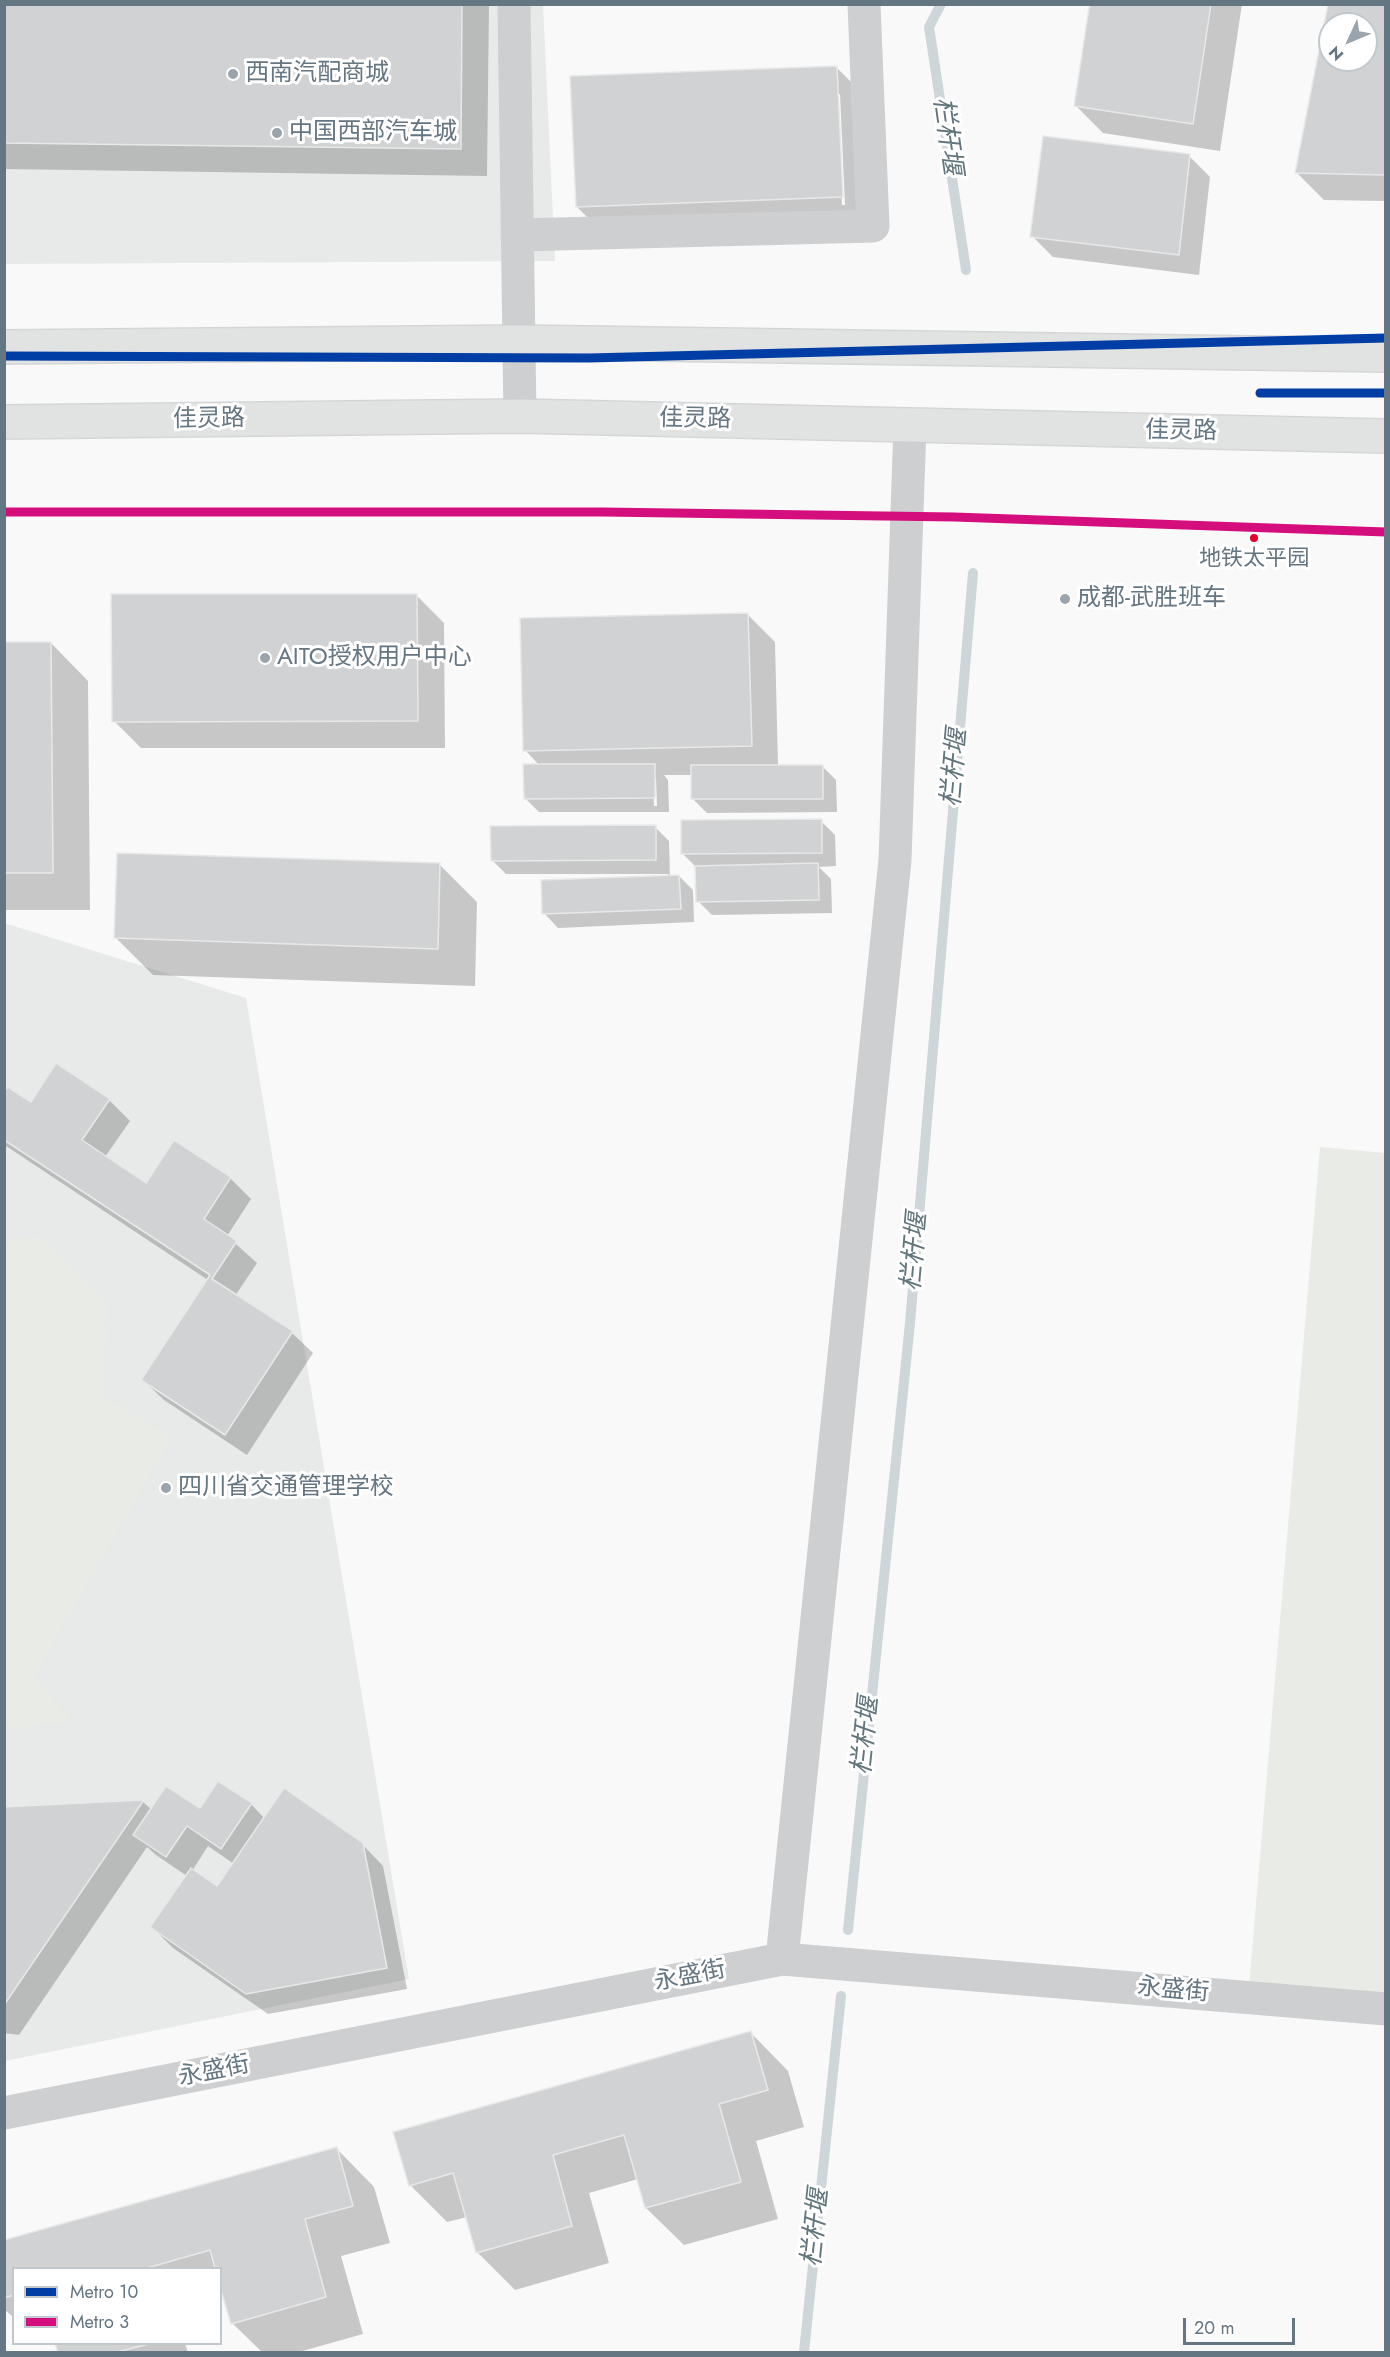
<!DOCTYPE html>
<meta charset="utf-8">
<style>
body{margin:0}
#map{position:relative;width:1390px;height:2357px;overflow:hidden;background:#f9f9f9;font-family:Jost,sans-serif}
canvas{display:block}
.frame{position:absolute;inset:0;border:6px solid #657683;pointer-events:none}
.legend{position:absolute;left:12px;top:2267px;width:210px;height:78px;box-sizing:border-box;background:#fff;border:2px solid #c1c8cd;margin:0;padding:8px 10px;list-style:none;font-size:18px;color:#657683}
.legend li{display:flex;align-items:center;gap:12px;height:30px}
.legend b{width:30px;border:2px solid #c1c8cd}
.north{position:absolute;left:1318px;top:12px;width:60px;height:60px;box-sizing:border-box;background:#fff;border:2px solid #c1c8cd;border-radius:50%;rotate:226deg;font-size:16px;font-weight:700;line-height:24px;text-align:center;color:#657683}
.north::after{content:'';display:block;margin:auto;width:21px;height:27px;background:#99a4ac;clip-path:polygon(50% 0,100% 100%,50% 72%,0 100%)}
.scale{position:absolute;left:1183px;top:2318px;width:112px;height:27px;box-sizing:border-box;border:3px solid #657683;border-top:0;padding-left:8px;font-size:18px;line-height:21px;white-space:nowrap;color:#657683;-webkit-text-stroke:4px #fff;paint-order:stroke}
</style>
<div id="map">
<canvas width="1390" height="2357"></canvas>
<div class="frame"></div>
<ul class="legend">
<li><b style="height:8px;background:#003da5"></b>Metro 10</li>
<li><b style="height:8px;background:#d40f7d"></b>Metro 3</li>
</ul>
<div class="north">N</div>
<div class="scale">20 m</div>
</div>
<script>
const c = document.querySelector('canvas').getContext('2d');
c.lineJoin = 'round';
function paint(path, color) { c.fillStyle = color; c.fill(path, 'evenodd'); }
const toPath = rows => new Path2D(rows.map(r => 'M' + r).join(''));
function strokePath(path, color, width, dash) { c.strokeStyle = color; c.lineWidth = width; c.lineCap = dash ? 'butt' : 'round'; c.setLineDash(dash || []); c.stroke(path); }
function drawText(font, color, halo, rows, align = 'center') {
  c.font = font + ' Jost,"Noto Sans SC",sans-serif'; c.lineWidth = 6; c.setLineDash([]); c.textBaseline = 'middle'; c.strokeStyle = halo; c.fillStyle = color; for (const [text, x, y, turn = 0] of rows) {
    c.save(); c.translate(x, y); c.rotate((+turn || 0) * Math.PI / 180); c.textAlign = isNaN(turn) ? turn : align; if (halo) c.strokeText(text, 0, 0); c.fillText(text, 0, 0); c.restore();
  }
}
paint(toPath([
 [4,5,543,5,555,261,5,264],
 [4,923,246,998,409,1979,5,2061]
]), '#e8e9e9');
paint(toPath([
 [1320,1147,1385,1153,1385,2000,1249,1987],
 [37,1236,107,1300,105,1398,172,1437,34,1677,73,1722,5,1728,5,1241]
]), '#e8ebe6');
paint(toPath([
 [4,4,489,4,487,176,4,169],
 [1093,4,1242,4,1220,151,1103,133,1076,106],
 [1330,4,1386,4,1386,201,1324,200,1297,173],
 [1330,24,1366,24,1366,60,1330,60],
 [837,68,864,95,870,224,604,234,577,207],
 [837,94,840,94,845,205,842,205],
 [1189,156,1210,177,1199,275,1053,257,1032,236],
 [417,596,444,623,445,748,141,748,114,721],
 [747,614,775,642,778,766,822,766,836,780,837,812,707,813,693,799,693,775,664,775,668,780,669,812,539,812,525,798,540,766,525,750],
 [653,778,656,778,657,806,654,806],
 [4,643,51,643,88,681,90,910,4,910],
 [821,821,835,835,836,866,819,867,831,879,832,913,712,915,698,901,696,867,683,854],
 [655,827,669,841,670,877,679,876,693,890,694,922,558,928,544,913,668,877,668,874,506,874,492,860],
 [440,865,477,902,475,986,153,975,116,938],
 [4,1095,32,1104,109,1100,130,1121,105,1157,147,1185,175,1142,230,1178,251,1199,227,1236,257,1263,235,1296,292,1333,313,1353,247,1455,164,1400,143,1380,208,1280,6,1146],
 [143,1802,152,1810,200,1810,251,1804,265,1819,362,1844,383,1866,407,1989,268,2014,173,1948,152,1927,187,1876,156,1855,147,1847,19,2035,4,2033,4,1808],
 [208,1846,234,1864,217,1889,192,1871],
 [751,2033,788,2071,804,2127,756,2141,778,2219,684,2245,646,2208,638,2179,589,2193,609,2263,515,2290,477,2252,467,2217,447,2222,410,2185],
 [337,2149,374,2187,390,2243,341,2256,363,2334,299,2352,262,2352,232,2323,224,2294,220,2295,220,2268,14,2268,14,2318,4,2309,4,2242],
 [57,2344,185,2344,188,2352,59,2352]
]), '#0003');
strokePath(toPath([
 [941,4,929,27,966,270],
 [848,1930,910,1323,973,573],
 [804,2352,841,1996]
]), '#ced6d9', 10);
const building = toPath([
 [4,4,462,4,461,149,4,143,4,4],
 [1091,4,1211,4,1193,124,1074,106,1089,8,1091,4],
 [1328,4,1386,4,1386,175,1295,173,1328,4],
 [1330,24,1366,24,1366,60,1330,60,1330,24],
 [837,66,843,197,576,207,570,76,837,66],
 [1043,136,1190,154,1179,255,1030,237,1043,136],
 [111,594,417,594,418,721,112,722,111,594],
 [748,613,752,746,523,751,520,618,748,613],
 [4,642,51,642,53,873,4,873,4,642],
 [523,764,655,764,655,798,524,799,523,764],
 [691,765,823,765,823,799,691,799,691,765],
 [822,819,822,853,681,854,681,820,822,819],
 [656,825,656,860,491,861,490,826,656,825],
 [117,853,440,863,438,949,114,938,117,853],
 [818,863,819,900,696,902,695,866,818,863],
 [679,875,681,909,542,914,541,880,679,875],
 [56,1063,110,1099,82,1140,146,1183,174,1140,231,1177,204,1219,237,1241,212,1279,293,1331,225,1435,141,1380,210,1275,4,1140,4,1092,8,1087,31,1102,56,1063],
 [218,1781,252,1803,221,1849,187,1826,166,1857,133,1835,166,1786,200,1808,218,1781],
 [284,1788,363,1843,387,1968,246,1994,150,1927,191,1868,217,1886,284,1788],
 [144,1800,4,2005,4,1807,144,1800],
 [751,2031,768,2090,719,2104,741,2182,645,2208,624,2135,553,2155,572,2226,476,2253,453,2173,409,2186,393,2132,751,2031],
 [337,2147,353,2206,305,2219,326,2297,231,2324,220,2287,220,2268,215,2268,210,2250,147,2268,14,2268,14,2295,4,2298,4,2240,337,2147],
 [55,2344,149,2344,117,2352,58,2352,55,2344]
]);
paint(building, '#d0d2d3');
strokePath(building, '#e8e8e8', 1.5);
const major = toPath([
 [4,347,519,342,1386,355],
 [4,422,520,416,1386,436]
]);
strokePath(major, '#d5d6d7', 36);
strokePath(toPath([
 [514,4,520,416],
 [517,235,873,226,864,4],
 [782,1959,895,860,910,425],
 [4,2113,782,1959,1386,2009]
]), '#cecfd0', 33);
strokePath(major, '#e1e2e2', 33);
strokePath(toPath([
 [4,356,589,358,1386,338],
 [1260,393,1386,393]
]), '#003da5', 9);
strokePath(toPath([
 [4,512,603,512,954,517,1386,532]
]), '#d40f7d', 9);
for (const [x, y, r, color] of [
 [233,74,6,"#99a4ac"],
 [277,133,6,"#99a4ac"],
 [1254,538,5,"#e4002b"],
 [1065,599,6,"#99a4ac"],
 [265,658,6,"#99a4ac"],
 [166,1488,6,"#99a4ac"]
]) { const dot = new Path2D(); dot.arc(x, y, r, 0, 2 * Math.PI); c.fillStyle = color; c.fill(dot); strokePath(dot, '#fff', 2); }
drawText('22px', '#657683', '#fff', [
 ["地铁太平园",1254,560]
]);
drawText('24px', '#657683', '#fff', [
 ["西南汽配商城",245,74],
 ["中国西部汽车城",289,133],
 ["成都-武胜班车",1077,599],
 ["AITO授权用户中心",277,658],
 ["四川省交通管理学校",178,1488]
], 'left');
drawText('24px', '#657683', '#fff', [
 ["佳灵路",209,420,-1],
 ["佳灵路",695,420,1],
 ["佳灵路",1181,432,1],
 ["永盛街",690,1977,-11],
 ["永盛街",1173,1991,5],
 ["永盛街",214,2072,-11]
]);
drawText('italic 26px', '#60757c', '#fff', [
 ["栏杆堰",946,136,82],
 ["栏杆堰",956,768,-85],
 ["栏杆堰",916,1252,-85],
 ["栏杆堰",867,1736,-84],
 ["栏杆堰",817,2228,-84]
]);
</script>
